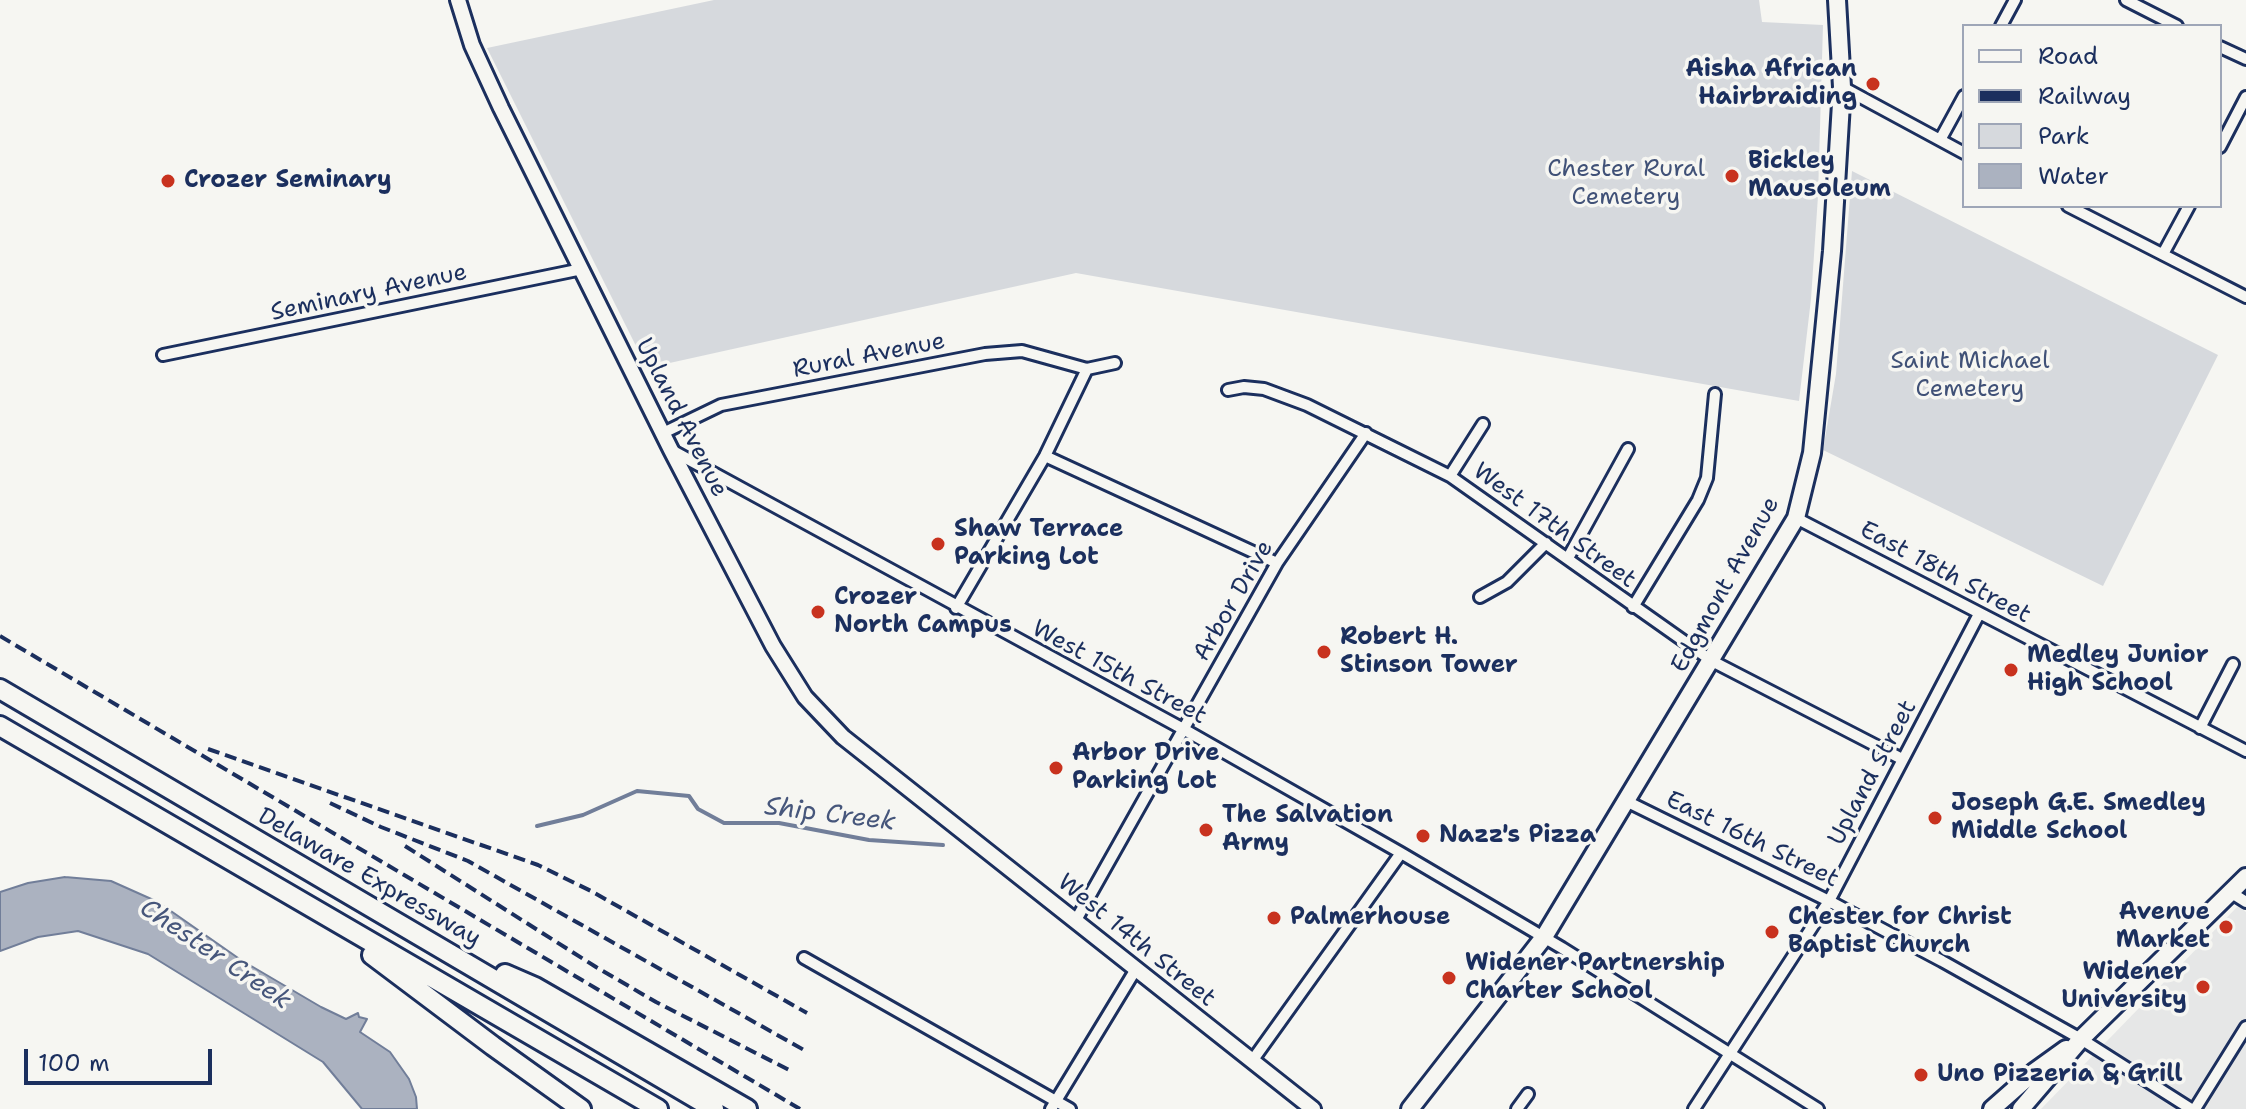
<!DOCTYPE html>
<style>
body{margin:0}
#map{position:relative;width:2246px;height:1109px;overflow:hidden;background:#f6f6f2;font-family:"Shantell Sans",sans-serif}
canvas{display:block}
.legend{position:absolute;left:1962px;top:24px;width:260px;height:184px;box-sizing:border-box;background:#f6f6f2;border:2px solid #9ea6b7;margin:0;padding:10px 14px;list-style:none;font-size:24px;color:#1b2f5e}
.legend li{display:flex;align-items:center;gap:16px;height:40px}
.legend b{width:40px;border:2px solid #9ea6b7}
.scale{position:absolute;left:24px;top:1049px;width:188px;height:36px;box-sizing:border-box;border:4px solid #1b2f5e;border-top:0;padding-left:10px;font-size:24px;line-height:28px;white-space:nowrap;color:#1b2f5e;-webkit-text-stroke:6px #f6f6f2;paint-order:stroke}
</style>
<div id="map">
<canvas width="2246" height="1109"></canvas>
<ul class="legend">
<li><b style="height:10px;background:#f6f6f2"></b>Road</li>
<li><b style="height:10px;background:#1b2f5e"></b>Railway</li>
<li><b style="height:22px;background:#d6d9dd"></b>Park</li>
<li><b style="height:22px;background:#abb2c0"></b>Water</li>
</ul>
<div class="scale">100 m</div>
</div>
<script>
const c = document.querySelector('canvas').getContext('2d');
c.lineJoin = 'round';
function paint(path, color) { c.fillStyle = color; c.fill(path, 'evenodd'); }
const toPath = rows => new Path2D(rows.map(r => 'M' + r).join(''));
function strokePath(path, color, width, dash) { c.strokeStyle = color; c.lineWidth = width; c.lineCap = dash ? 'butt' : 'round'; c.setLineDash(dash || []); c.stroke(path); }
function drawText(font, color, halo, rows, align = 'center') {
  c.font = font + ' "Shantell Sans",sans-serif'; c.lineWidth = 7; c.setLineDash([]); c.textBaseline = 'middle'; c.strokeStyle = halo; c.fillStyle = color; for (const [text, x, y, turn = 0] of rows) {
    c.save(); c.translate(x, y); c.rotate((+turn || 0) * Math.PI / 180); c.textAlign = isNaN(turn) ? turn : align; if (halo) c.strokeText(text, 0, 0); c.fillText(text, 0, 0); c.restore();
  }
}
paint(toPath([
 [2238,906,2246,912,2246,1109,2041,1109]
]), '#e6e7e7');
paint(toPath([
 [714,0,1759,0,1762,22,1823,25,1818,196,1811,299,1799,401,1076,273,647,368,487,48],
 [1852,171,2218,355,2103,586,1823,450,1836,374]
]), '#d6d9dd');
const water = toPath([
 [65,877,111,881,158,902,241,960,321,1007,346,1019,358,1013,359,1017,367,1019,360,1032,390,1052,409,1079,416,1097,417,1109,362,1109,323,1062,148,954,78,931,38,937,0,951,0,892,28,883,65,877]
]);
paint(water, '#abb2c0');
strokePath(water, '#717e99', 2);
strokePath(toPath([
 [537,826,583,815,637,791,689,796,698,809,724,823,779,823,869,840,943,845]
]), '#717e99', 4);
const minor = toPath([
 [2126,0,2177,26],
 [2001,26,2015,0],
 [2220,47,2246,59],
 [1842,87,1964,153],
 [1940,140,1964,96],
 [2220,147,2246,97],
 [2068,206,2246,297],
 [2163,254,2189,206],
 [163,355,582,269],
 [1228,390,1244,387,1264,389,1307,405,1450,476,1712,661,1902,759],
 [663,433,721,405,985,354,1022,351,1087,369,1115,363],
 [673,451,1185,730,1401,853,1562,948,1818,1109],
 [1045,456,1277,563],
 [1450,476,1483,424],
 [1796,518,2246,751],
 [1568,558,1628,449],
 [1480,597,1507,582,1546,543],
 [1633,607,1698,500,1707,478,1715,394],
 [956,608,1045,456,1087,369],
 [2200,728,2233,664],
 [1626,801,1829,901,1942,961,2081,1039,2191,1109],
 [2230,892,2246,902],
 [1076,920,1277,563,1366,433],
 [804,958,1070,1109],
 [1252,1061,1401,853],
 [1051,1109,1136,969],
 [1517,1109,1528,1094],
 [1694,1109,1829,901,1979,614],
 [2195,1109,2246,1027]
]);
const secondary = toPath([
 [458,0,472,45,501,108,671,450,773,646,805,697,843,737,1313,1109]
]);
const primary = toPath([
 [1410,1109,1544,937,1796,518,1812,453,1832,251,1842,87,1837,0],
 [1992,1109,2034,1072,2066,1049],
 [2021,1109,2081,1039,2246,877]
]);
const motorway = toPath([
 [0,689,714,1109],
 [0,726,658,1109],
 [372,955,493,1046,581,1109],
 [505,974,535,987,747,1109]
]);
strokePath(minor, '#1b2f5e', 16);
strokePath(secondary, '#1b2f5e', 20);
strokePath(primary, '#1b2f5e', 22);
strokePath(motorway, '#1b2f5e', 24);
strokePath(minor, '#f6f6f2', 10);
strokePath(secondary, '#f6f6f2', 14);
strokePath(primary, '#f6f6f2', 16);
strokePath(motorway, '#f6f6f2', 18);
strokePath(toPath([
 [0,636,800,1109],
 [208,749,538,865,591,891,807,1013],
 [330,803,381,827,468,861,804,1050],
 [405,846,596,967,656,1002,791,1071]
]), '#1b2f5e', 4, [12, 6]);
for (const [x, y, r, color] of [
 [1873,84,8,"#c8321e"],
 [1732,176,8,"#c8321e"],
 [168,181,8,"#c8321e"],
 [938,544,8,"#c8321e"],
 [818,612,8,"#c8321e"],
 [1324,652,8,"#c8321e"],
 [2011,670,8,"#c8321e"],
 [1056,768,8,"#c8321e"],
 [1935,818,8,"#c8321e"],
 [1206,830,8,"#c8321e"],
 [1423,836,8,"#c8321e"],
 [1274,918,8,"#c8321e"],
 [2226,927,8,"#c8321e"],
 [1772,932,8,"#c8321e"],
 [1449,978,8,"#c8321e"],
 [2203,987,8,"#c8321e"],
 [1921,1075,8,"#c8321e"]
]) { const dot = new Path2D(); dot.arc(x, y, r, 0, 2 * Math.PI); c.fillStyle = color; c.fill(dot); strokePath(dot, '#f6f6f2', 3); }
drawText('bold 24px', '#1b2f5e', '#f6f6f2', [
 ["Aisha African",1857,70,"right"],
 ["Hairbraiding",1857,98,"right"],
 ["Bickley",1748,162],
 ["Mausoleum",1748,190],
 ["Crozer Seminary",184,181],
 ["Shaw Terrace",954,530],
 ["Parking Lot",954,558],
 ["Crozer",834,598],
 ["North Campus",834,626],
 ["Robert H.",1340,638],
 ["Stinson Tower",1340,666],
 ["Medley Junior",2027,656],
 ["High School",2027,684],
 ["Arbor Drive",1072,754],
 ["Parking Lot",1072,782],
 ["Joseph G.E. Smedley",1951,804],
 ["Middle School",1951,832],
 ["The Salvation",1222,816],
 ["Army",1222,844],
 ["Nazz's Pizza",1439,836],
 ["Avenue",2210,913,"right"],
 ["Market",2210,941,"right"],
 ["Palmerhouse",1290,918],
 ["Chester for Christ",1788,918],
 ["Baptist Church",1788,946],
 ["Widener Partnership",1465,964],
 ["Charter School",1465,992],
 ["Widener",2187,973,"right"],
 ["University",2187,1001,"right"],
 ["Uno Pizzeria & Grill",1937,1075]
], 'left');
drawText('24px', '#405177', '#f6f6f2', [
 ["Chester Rural",1626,170],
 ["Cemetery",1626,198],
 ["Saint Michael",1970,362],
 ["Cemetery",1970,390]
]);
drawText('24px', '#1b2f5e', '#f6f6f2', [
 ["Seminary Avenue",369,293,-12],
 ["Rural Avenue",869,356,-11],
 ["Upland Avenue",681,418,63],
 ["West 17th Street",1554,526,36],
 ["East 18th Street",1945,573,28],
 ["Edgmont Avenue",1726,585,-61],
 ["Arbor Drive",1234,601,-60],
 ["West 15th Street",1119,673,28],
 ["Upland Street",1873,773,-62],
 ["East 16th Street",1752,840,26],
 ["Delaware Expressway",369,878,30],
 ["West 14th Street",1136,941,39]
]);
drawText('italic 26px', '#46567b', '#f6f6f2', [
 ["Ship Creek",830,815,7],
 ["Chester Creek",215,955,34]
]);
</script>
